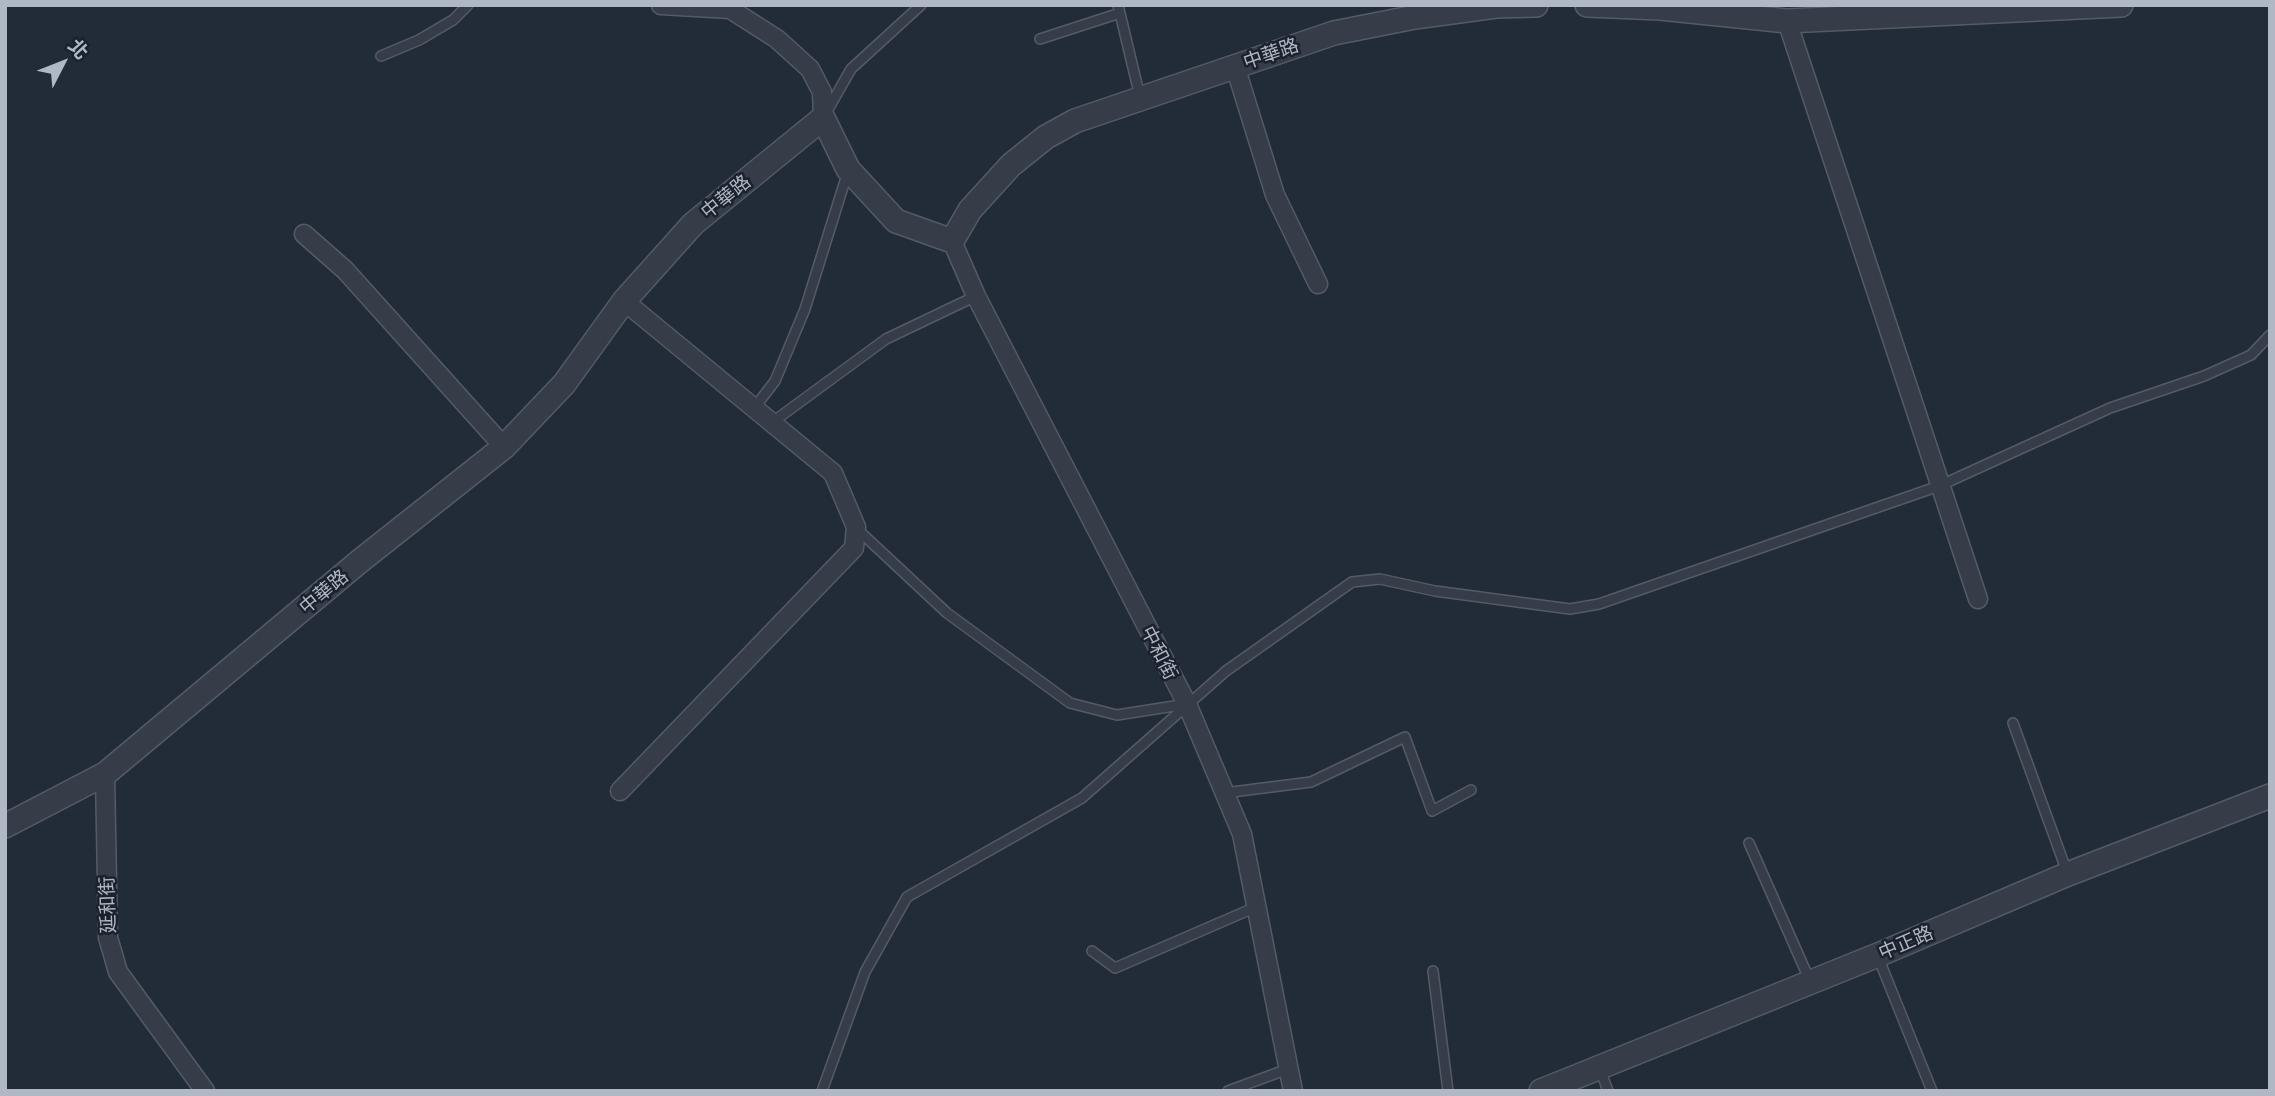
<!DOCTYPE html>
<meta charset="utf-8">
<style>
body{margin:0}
#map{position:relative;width:2275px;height:1096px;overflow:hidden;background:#222b38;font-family:"Asap Condensed","Noto Sans TC",sans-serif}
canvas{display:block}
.frame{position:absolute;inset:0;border:7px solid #b0b8c5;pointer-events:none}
.north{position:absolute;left:28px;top:28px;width:70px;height:70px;-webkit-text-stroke:5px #1b222d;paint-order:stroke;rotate:48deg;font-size:19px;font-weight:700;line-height:28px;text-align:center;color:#b0b8c5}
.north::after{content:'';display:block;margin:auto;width:24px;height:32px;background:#b0b8c5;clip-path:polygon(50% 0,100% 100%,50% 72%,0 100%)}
</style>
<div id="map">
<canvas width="2275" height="1096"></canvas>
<div class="frame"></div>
<div class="north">北</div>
</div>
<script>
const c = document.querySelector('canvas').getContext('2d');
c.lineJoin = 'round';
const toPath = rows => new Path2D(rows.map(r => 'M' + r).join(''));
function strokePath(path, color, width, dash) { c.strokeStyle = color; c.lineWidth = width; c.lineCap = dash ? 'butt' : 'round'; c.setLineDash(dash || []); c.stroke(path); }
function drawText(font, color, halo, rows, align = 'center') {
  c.font = font + ' "Asap Condensed","Noto Sans TC",sans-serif'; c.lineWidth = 5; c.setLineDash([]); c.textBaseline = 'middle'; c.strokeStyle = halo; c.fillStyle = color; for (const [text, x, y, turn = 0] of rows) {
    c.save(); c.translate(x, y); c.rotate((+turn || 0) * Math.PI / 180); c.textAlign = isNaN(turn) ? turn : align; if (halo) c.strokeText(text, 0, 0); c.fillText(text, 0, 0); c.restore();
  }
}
const service = toPath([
 [1118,5,1140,97],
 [1040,39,1120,13],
 [381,56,419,40,453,20,468,5],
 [826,113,851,69,921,5],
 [755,407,775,381,805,309,848,171],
 [774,421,886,339,976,296],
 [857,529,947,613,1070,703,1117,715,1187,704],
 [2013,723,2067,872],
 [1224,793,1311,782,1405,737,1432,811,1471,790],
 [1749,843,1810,981],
 [1092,951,1115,968,1256,907],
 [1878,957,1932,1091],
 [1433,971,1448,1091],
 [1600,1069,1608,1091],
 [822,1091,865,972,907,897,1082,798,1226,671,1352,582,1380,579,1435,591,1570,609,1599,604,1939,486,2110,408,2204,376,2251,355,2270,335],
 [1228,1091,1288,1069]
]);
const minor = toPath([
 [661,5,730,9],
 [731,5,730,9,777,39,810,69,822,92,823,118],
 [1787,21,1978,599],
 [1235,66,1275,195,1318,284],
 [304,234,345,270,504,447],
 [952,241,976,296,1187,704,1242,834,1293,1091],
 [105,774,108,938,112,951,118,972,205,1091],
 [620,791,854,548,856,527,833,473,624,301]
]);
const tertiary = toPath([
 [1587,5,1660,8,1787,21,2121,5],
 [5,826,105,774,360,561,504,447,564,384,624,301,693,224,823,118,848,169,896,221,952,241,970,210,1011,165,1046,137,1075,121,1334,33,1415,17,1496,6,1536,5],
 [1541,1091,1878,955,2068,874,2270,796]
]);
strokePath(service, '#535b66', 12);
strokePath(minor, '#535b66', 21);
strokePath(tertiary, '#535b66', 26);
strokePath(service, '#363d49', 9);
strokePath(minor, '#363d49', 18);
strokePath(tertiary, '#363d49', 23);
drawText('19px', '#b0b8c5', '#1b222d', [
 ["中華路",1271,54,-19],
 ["中華路",726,197,-39],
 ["中華路",324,592,-40],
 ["中和街",1159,653,63],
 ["延和街",108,905,-92],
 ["中正路",1906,943,-23]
]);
</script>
